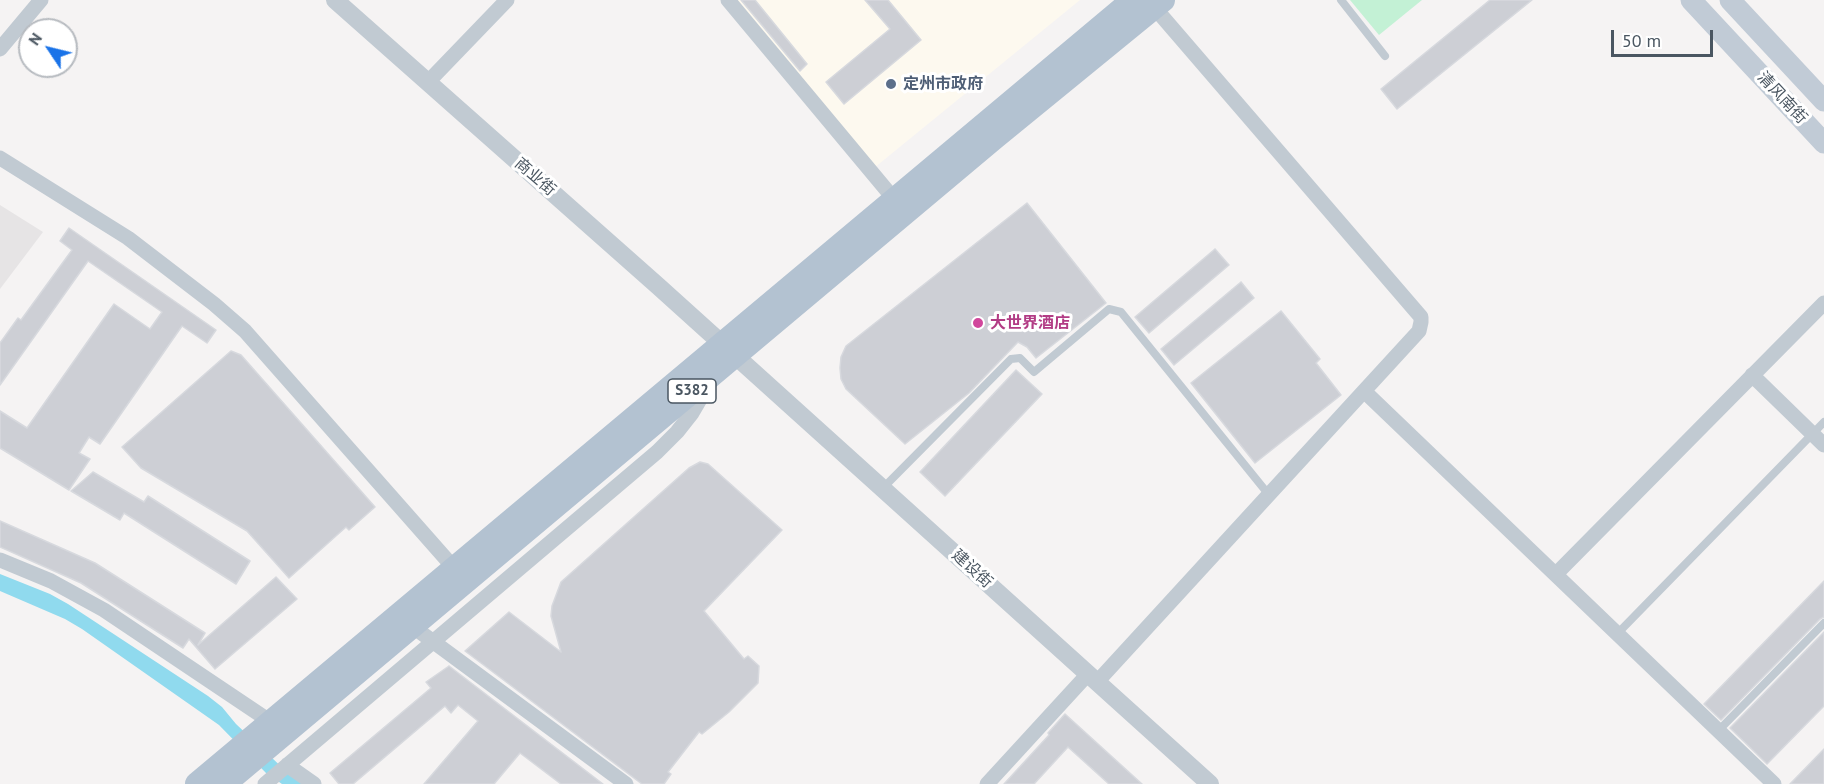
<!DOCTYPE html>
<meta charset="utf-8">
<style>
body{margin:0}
#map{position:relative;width:1824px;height:784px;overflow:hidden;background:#f5f3f3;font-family:"PT Sans",sans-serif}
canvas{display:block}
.north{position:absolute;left:18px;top:18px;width:60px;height:60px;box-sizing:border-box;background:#fff;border:2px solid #b7bbc0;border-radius:50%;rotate:305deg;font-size:16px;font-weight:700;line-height:24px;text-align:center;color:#4a5661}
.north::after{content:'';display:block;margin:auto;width:21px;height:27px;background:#1a73e8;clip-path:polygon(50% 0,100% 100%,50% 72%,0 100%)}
.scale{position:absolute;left:1611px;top:30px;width:102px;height:27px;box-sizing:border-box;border:3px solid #4a5661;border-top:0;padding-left:8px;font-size:18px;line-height:21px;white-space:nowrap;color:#4a5661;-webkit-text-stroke:4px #fff;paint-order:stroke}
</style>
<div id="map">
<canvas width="1824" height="784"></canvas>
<div class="north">N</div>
<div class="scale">50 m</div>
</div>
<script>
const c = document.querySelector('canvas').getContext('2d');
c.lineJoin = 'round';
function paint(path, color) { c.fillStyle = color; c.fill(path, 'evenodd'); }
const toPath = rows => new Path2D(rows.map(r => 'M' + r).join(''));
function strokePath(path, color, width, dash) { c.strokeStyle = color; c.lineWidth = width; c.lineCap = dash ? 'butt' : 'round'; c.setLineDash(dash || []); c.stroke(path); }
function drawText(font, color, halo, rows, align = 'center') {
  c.font = font + ' "PT Sans","Noto Sans SC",sans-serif'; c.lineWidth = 6; c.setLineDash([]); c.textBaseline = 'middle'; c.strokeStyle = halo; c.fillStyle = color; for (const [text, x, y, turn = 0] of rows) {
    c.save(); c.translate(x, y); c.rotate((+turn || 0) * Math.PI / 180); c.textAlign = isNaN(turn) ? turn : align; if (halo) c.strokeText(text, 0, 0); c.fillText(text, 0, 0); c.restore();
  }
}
paint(toPath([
 [735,0,1080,0,874,168]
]), '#fdf9ef');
paint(toPath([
 [0,205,43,232,0,289]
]), '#e6e4e5');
paint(toPath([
 [1350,0,1422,0,1379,35]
]), '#c3f1d5');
paint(toPath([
 [0,574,50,594,68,604,208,696,222,707,236,724,289,774,304,784,282,784,266,773,219,725,82,629,65,619,0,591]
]), '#90daee');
const building = toPath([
 [741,0,755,0,807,64,800,71,741,0],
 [865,0,888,0,921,40,844,104,826,82,890,29,865,0],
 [1490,0,1532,0,1397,109,1381,89,1490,0],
 [1027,203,1106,303,1036,358,1027,347,1018,342,969,393,905,444,846,389,841,379,840,368,841,357,846,346,1027,203],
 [69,228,216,330,207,343,182,326,100,444,89,437,79,453,90,459,69,490,0,448,0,411,27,428,114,304,150,329,162,312,88,261,0,385,0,343,18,318,21,320,72,250,60,241,69,228],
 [1215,249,1229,265,1149,333,1135,317,1215,249],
 [1241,282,1254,298,1174,365,1161,349,1241,282],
 [1281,311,1320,359,1316,363,1341,395,1255,463,1191,383,1281,311],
 [231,351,241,355,375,507,349,530,346,527,289,578,247,531,141,468,122,447,231,351],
 [1016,370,1042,394,945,496,920,472,1016,370],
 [700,462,708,464,782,530,704,611,744,659,748,656,759,666,758,683,729,712,702,734,699,732,668,772,671,774,664,784,642,784,465,651,509,612,561,652,551,616,552,606,561,582,689,468,700,462],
 [93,472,144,502,148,496,250,561,236,584,124,513,120,520,71,491,93,472],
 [0,521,95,563,205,633,198,645,276,577,297,599,215,669,189,639,183,648,81,583,0,547,0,521],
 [1824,581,1824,617,1820,619,1721,720,1704,704,1824,581],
 [1824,632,1824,706,1767,764,1730,728,1824,632],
 [449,666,603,784,561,784,520,753,494,784,424,784,478,721,458,705,451,713,445,706,353,784,339,784,330,773,431,688,426,682,449,666],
 [1065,714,1142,784,1109,784,1068,747,1034,784,1004,784,1049,735,1048,733,1065,714],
 [1824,749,1824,784,1790,784,1824,749]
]);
paint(building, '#cdcfd5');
strokePath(building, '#d7d9de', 1.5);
strokePath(toPath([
 [1341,0,1385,56],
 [883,488,1011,359,1020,358,1034,372,1109,309,1121,312,1269,495],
 [1618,633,1824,422],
 [1719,730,1824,623]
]), '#c1cad2', 8);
strokePath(toPath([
 [728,0,894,199],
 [0,49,41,0],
 [428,82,507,0],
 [0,158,128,238,214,304,245,331,454,568],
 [1752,375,1824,445],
 [1364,391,1774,784],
 [0,560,51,581,104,610,271,722],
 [1556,574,1824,303],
 [412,626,626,784],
 [1097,682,1419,331,1421,322,1421,317,1154,7],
 [287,765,314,784],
 [265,784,657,452,677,432,692,413,709,384],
 [987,784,1088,674]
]), '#c1cad2', 15);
strokePath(toPath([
 [335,0,658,286,1210,784]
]), '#c1cad2', 18);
strokePath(toPath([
 [1691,0,1824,143],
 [1730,0,1824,101]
]), '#c1cbd6', 21);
strokePath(toPath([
 [197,784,1133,0],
 [224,784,994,138,1163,0]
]), '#b3c2d1', 24);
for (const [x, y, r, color] of [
 [891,84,6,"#5c6f8a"],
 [978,323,6,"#d1479c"]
]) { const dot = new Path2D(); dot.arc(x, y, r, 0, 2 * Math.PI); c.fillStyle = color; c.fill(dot); strokePath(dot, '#fff', 2); }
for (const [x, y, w] of [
 [692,391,48]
]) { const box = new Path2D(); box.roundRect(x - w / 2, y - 12, w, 24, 4.5); c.fillStyle = '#fff'; c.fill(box); strokePath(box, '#4a5661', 1.5); }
drawText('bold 15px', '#4a5661', null, [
 ["S382",692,391]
]);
drawText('bold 16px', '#4e5e75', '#fff', [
 ["定州市政府",903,84]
], 'left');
drawText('16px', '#4a5661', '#fff', [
 ["清风南街",1782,98,47],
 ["商业街",535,177,41],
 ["建设街",972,569,42]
]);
drawText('bold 16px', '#b23c85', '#fff', [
 ["大世界酒店",990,323]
], 'left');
</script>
